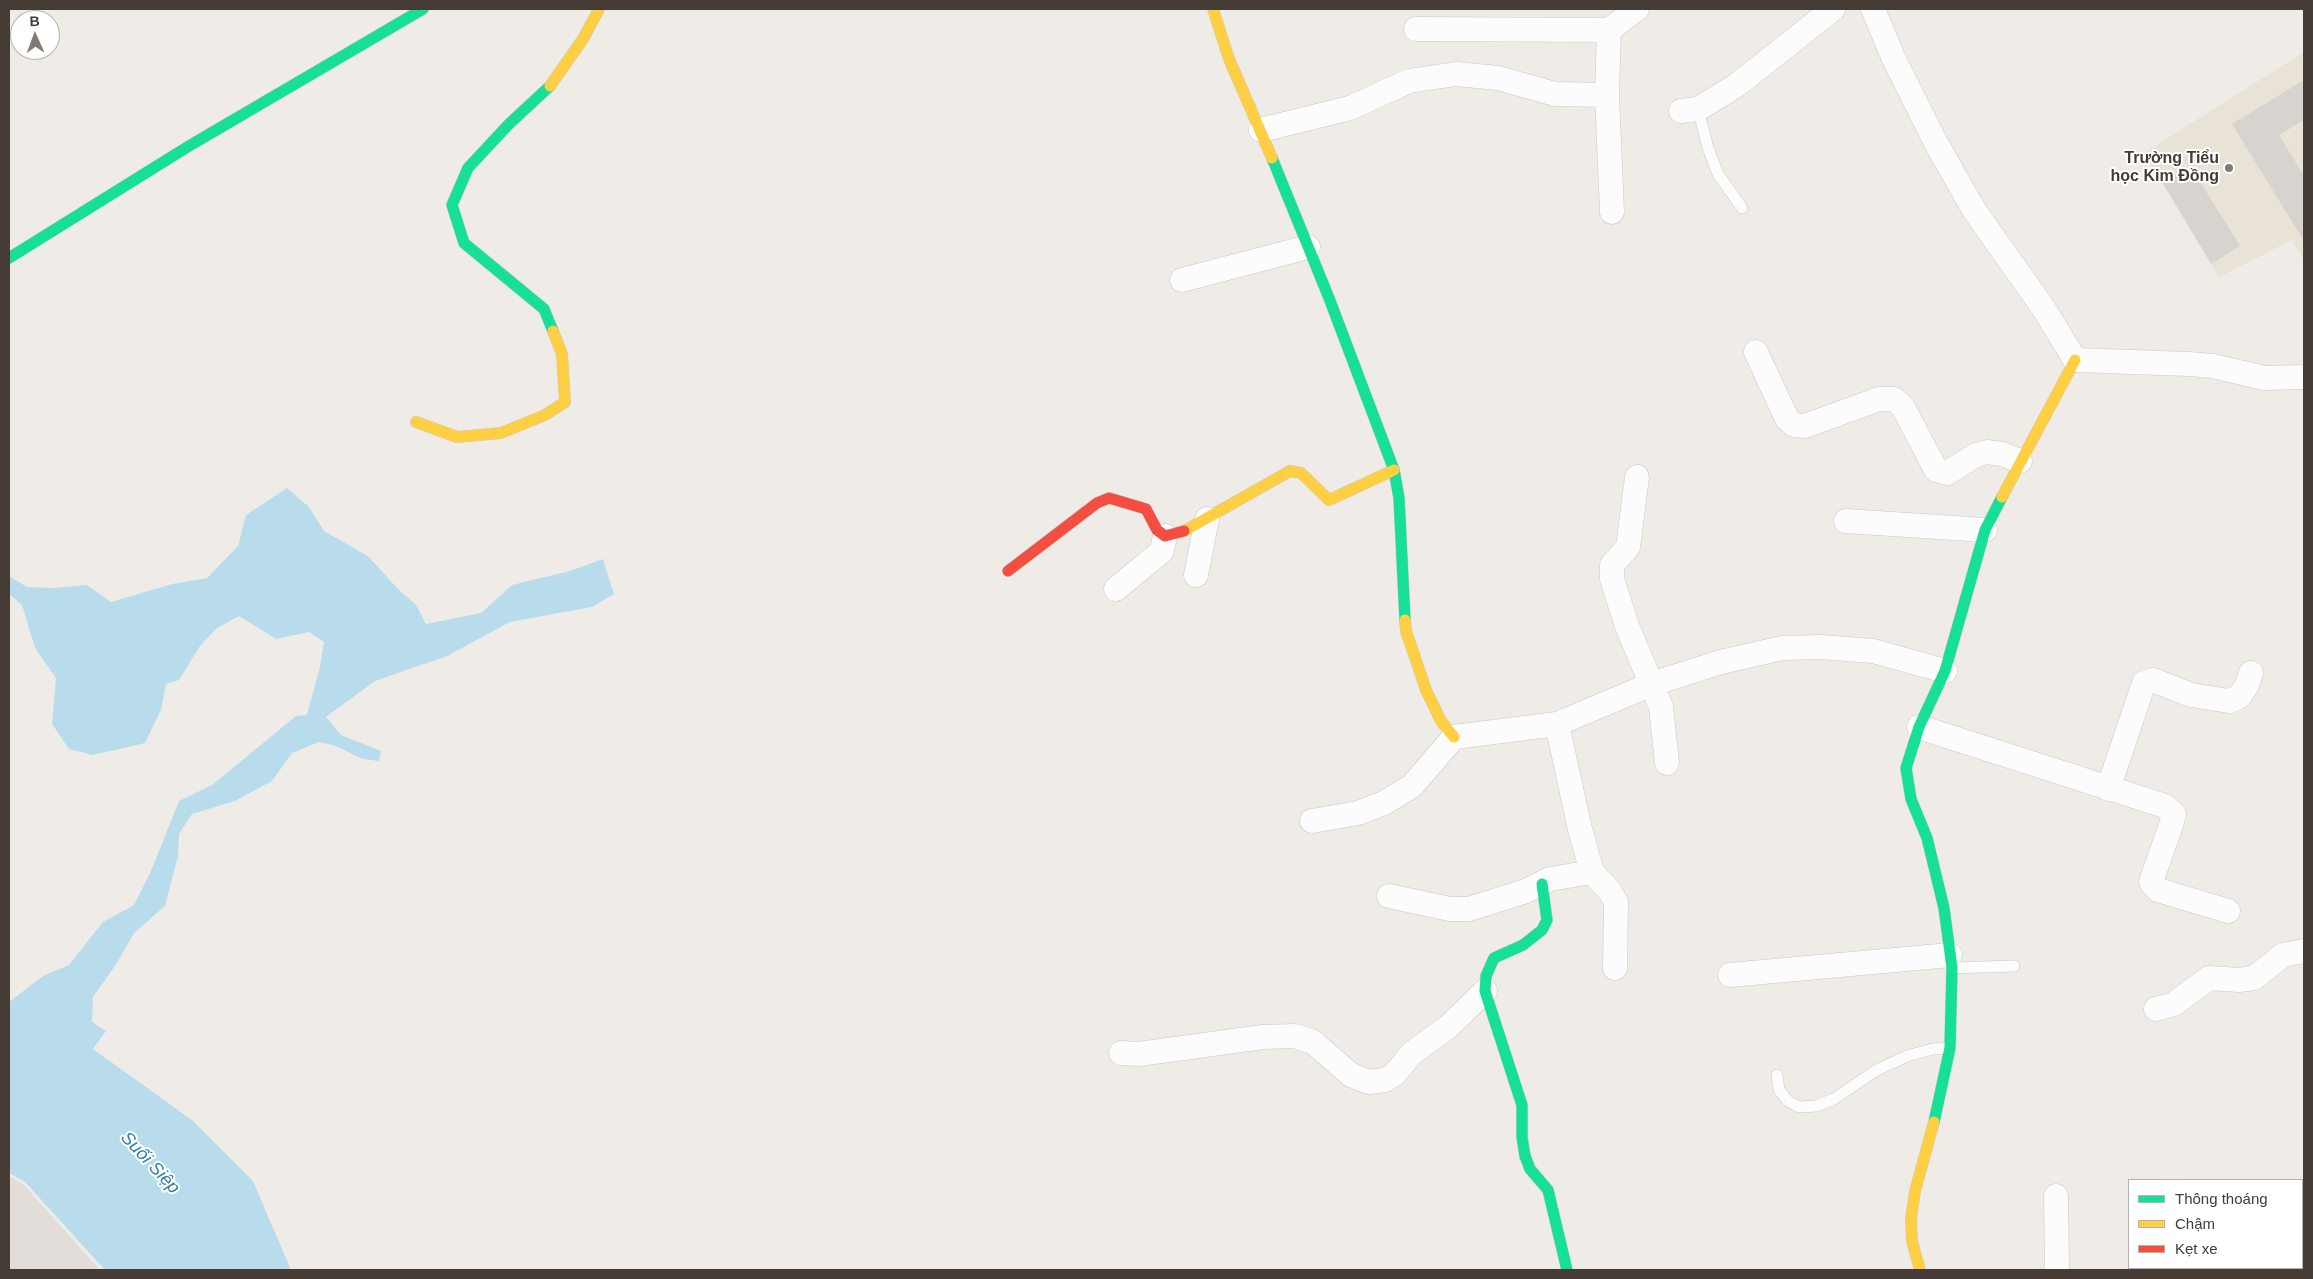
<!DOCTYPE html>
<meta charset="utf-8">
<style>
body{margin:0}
#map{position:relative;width:2313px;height:1279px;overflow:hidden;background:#efece8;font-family:Arial,sans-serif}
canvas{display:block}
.frame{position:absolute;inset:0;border:10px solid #443c35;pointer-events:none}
.legend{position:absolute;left:2128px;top:1179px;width:175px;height:90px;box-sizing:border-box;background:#fff;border:1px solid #b4b1ae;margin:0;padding:6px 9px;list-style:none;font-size:15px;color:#443c35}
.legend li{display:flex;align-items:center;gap:10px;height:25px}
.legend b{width:25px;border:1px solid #b4b1ae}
.north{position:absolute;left:10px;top:10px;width:50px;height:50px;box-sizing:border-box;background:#fff;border:1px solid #b4b1ae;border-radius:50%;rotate:358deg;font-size:14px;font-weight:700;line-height:20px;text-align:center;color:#443c35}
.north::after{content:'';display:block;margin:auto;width:18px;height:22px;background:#807a74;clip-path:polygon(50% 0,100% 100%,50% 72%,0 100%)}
</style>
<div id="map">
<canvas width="2313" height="1279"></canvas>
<div class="frame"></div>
<ul class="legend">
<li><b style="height:6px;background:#16e098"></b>Thông thoáng</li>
<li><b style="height:6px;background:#ffcf43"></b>Chậm</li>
<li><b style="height:6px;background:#f24e42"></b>Kẹt xe</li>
</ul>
<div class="north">B</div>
</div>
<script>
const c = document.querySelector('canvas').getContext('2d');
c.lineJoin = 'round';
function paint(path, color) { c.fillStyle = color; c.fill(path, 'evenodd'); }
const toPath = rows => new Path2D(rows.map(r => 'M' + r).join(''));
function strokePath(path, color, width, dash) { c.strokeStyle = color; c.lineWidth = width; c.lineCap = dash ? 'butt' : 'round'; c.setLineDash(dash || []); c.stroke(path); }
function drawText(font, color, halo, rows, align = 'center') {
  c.font = font + ' Arial,sans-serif'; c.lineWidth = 4; c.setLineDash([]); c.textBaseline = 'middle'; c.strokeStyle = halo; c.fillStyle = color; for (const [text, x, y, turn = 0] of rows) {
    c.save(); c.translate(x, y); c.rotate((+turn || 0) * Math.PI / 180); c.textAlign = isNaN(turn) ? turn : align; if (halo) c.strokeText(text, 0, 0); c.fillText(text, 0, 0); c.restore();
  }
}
paint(toPath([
 [9,1176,23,1184,100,1270,9,1270]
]), '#e2ddd9');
paint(toPath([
 [2304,52,2304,261,2292,240,2219,277,2144,153]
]), '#e9e2d7');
paint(toPath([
 [287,488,309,507,324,531,368,556,398,589,416,605,426,624,481,613,512,585,570,571,603,559,614,594,592,607,510,622,447,656,375,681,326,717,341,735,381,751,379,761,363,759,333,745,319,742,292,753,272,781,235,801,192,814,179,834,178,856,165,906,134,933,117,963,93,997,92,1022,106,1031,93,1049,192,1120,253,1181,291,1270,105,1270,25,1182,9,1173,9,1002,43,976,69,965,103,922,134,905,151,871,179,801,212,785,296,716,307,715,320,667,324,642,309,632,276,639,239,616,217,628,200,646,179,680,166,684,161,710,145,743,93,755,69,749,52,724,56,678,35,648,22,605,9,594,9,576,27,587,53,588,87,585,111,602,172,584,207,578,238,546,246,515]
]), '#b9dcec');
paint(toPath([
 [2304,80,2304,120,2279,135,2304,176,2304,241,2232,124],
 [2190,166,2240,246,2211,264,2163,183]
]), '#d7d3cf');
const lane = toPath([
 [1698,109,1708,148,1718,174,1742,208],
 [1952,968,2014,966],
 [1777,1075,1779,1090,1788,1101,1799,1107,1816,1106,1834,1099,1875,1071,1907,1056,1933,1049,1950,1048]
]);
const street = toPath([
 [1873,9,1893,57,1936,143,1974,210,2044,309,2075,360,2189,364,2213,366,2264,378,2304,377],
 [1416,29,1609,30],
 [1681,111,1698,109,1737,85,1833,9],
 [1261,130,1350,108,1409,81,1456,74,1498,78,1555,94,1607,95],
 [1612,212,1607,95,1609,30,1637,9],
 [1182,280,1308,247],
 [1756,352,1787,419,1794,425,1805,426,1879,399,1894,399,1903,407,1936,470,1947,473,1976,455,1987,452,2002,454,2020,461],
 [1637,477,1628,547,1612,565,1612,579,1627,626,1661,707,1667,763],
 [1846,521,1985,530],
 [1196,575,1207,519],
 [1116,589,1162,551,1165,536],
 [1557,724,1579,825,1592,872,1609,890,1616,902,1615,968],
 [1919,727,2165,806,2174,814,2172,822,2151,882,2158,890,2228,911],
 [2108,789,2144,683,2153,680,2191,695,2229,701,2239,697,2247,685,2251,673],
 [1312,821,1358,813,1384,803,1412,786,1454,737,1557,724,1652,684,1721,662,1782,648,1820,647,1873,651,1945,671],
 [1389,896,1450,909,1469,909,1526,891,1550,879,1592,872],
 [1730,975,1950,955],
 [2156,1009,2174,1004,2209,978,2239,980,2254,978,2283,955,2304,951],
 [1121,1053,1139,1054,1263,1037,1295,1036,1313,1042,1351,1075,1369,1082,1385,1080,1395,1074,1411,1054,1448,1027,1485,991],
 [2056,1196,2057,1270]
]);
const fast = toPath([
 [550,86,509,124,468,168,452,205,464,243,544,309,553,331],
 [1272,158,1329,298,1394,470,1399,498,1405,620],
 [9,258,189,146,423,9],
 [1542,884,1547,920,1542,930,1523,945,1494,958,1486,976,1485,991,1522,1105,1522,1137,1525,1156,1530,1169,1548,1190,1567,1270],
 [1934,1122,1950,1048,1952,968,1944,908,1927,838,1911,799,1906,768,1919,727,1945,671,1985,530,2002,497]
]);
const slow = toPath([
 [1213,9,1229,59,1272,158],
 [550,86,583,39,599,9],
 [416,422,457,437,501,433,545,415,565,402,562,354,553,331],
 [2002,497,2075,360],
 [1184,531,1290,471,1301,473,1329,500,1394,470],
 [1405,620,1406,631,1426,690,1441,721,1454,737],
 [1920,1270,1912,1241,1911,1219,1915,1191,1934,1122]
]);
const jam = toPath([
 [1008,571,1097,503,1109,498,1146,509,1157,530,1165,536,1184,531]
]);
strokePath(lane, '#cbc8c4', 12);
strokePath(street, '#cbc8c4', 25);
strokePath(fast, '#cfc9c0', 12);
strokePath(slow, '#cfc9c0', 12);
strokePath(jam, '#cfc9c0', 12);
strokePath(lane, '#fdfcfc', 11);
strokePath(street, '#fdfcfc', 24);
strokePath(fast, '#16e098', 11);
strokePath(slow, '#ffcf43', 11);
strokePath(jam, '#f24e42', 11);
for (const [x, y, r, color] of [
 [2229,168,5,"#807a74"]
]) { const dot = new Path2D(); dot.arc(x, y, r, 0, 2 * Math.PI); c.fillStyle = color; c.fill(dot); strokePath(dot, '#fff', 2); }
drawText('bold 16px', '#443c35', '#fff', [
 ["Trường Tiểu",2219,159],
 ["học Kim Đồng",2219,177]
], 'right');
drawText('italic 18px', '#307da3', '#fff', [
 ["Suối Siệp",150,1163,47]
]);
</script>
